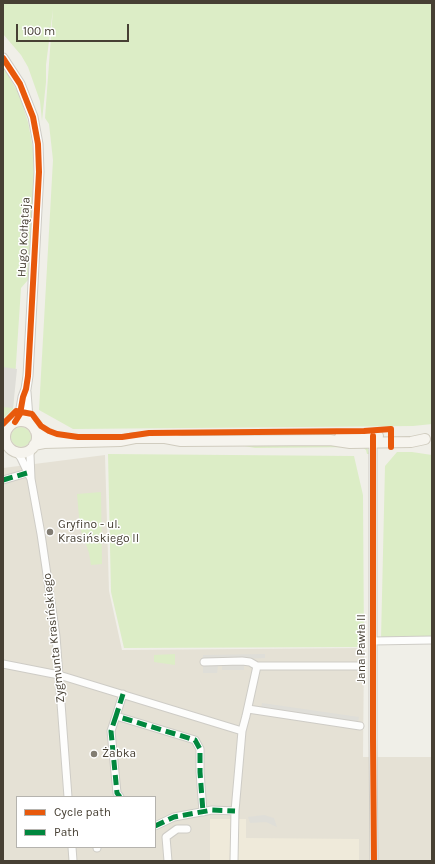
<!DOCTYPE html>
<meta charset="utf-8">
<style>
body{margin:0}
#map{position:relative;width:435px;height:864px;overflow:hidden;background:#f0efe8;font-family:Karla,sans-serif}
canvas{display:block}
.frame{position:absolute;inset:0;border:4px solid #474034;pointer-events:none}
.legend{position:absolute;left:16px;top:796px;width:140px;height:52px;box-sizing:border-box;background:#fff;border:1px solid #b5b3ae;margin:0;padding:5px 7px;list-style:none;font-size:12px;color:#474034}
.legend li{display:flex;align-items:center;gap:8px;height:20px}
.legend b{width:20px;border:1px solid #b5b3ae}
.scale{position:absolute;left:16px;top:24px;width:113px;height:18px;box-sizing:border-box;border:2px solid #474034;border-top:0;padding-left:5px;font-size:12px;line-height:14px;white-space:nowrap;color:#474034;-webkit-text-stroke:3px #fff;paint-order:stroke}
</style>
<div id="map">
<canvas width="435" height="864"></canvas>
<div class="frame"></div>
<ul class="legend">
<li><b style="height:5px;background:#e8590c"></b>Cycle path</li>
<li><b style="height:5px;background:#00873e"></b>Path</li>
</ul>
<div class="scale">100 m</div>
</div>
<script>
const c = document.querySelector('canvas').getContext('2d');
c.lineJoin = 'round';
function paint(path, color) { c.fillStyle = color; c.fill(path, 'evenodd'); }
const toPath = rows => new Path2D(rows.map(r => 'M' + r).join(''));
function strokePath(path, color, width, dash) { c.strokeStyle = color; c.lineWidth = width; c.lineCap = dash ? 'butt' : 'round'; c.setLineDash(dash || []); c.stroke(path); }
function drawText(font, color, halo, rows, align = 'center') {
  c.font = font + ' Karla,sans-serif'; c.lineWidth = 3; c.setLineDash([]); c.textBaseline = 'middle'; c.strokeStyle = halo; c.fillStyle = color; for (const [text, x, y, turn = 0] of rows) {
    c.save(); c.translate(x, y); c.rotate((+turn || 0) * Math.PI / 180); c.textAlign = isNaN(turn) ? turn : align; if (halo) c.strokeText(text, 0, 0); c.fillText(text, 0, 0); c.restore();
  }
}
paint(toPath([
 [105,455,109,591,122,650,364,648,363,757,432,757,432,861,3,861,3,468],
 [17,797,155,797,155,847,17,847]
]), '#e5e1d5');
paint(toPath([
 [210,819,246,819,246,838,359,839,359,861,210,861]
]), '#efeada');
paint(toPath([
 [3,3,432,3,432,424,413,426,73,429,39,410,53,160,49,124,45,118,53,9,46,65,46,82,42,121,40,101,28,67,21,55,3,34],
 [3,67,19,94,28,122,33,149,34,177,28,280,21,288,13,409,3,419],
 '11 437a10 10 0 1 1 20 0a10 10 0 1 1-20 0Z',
 [327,443,363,446,368,449,369,454,367,454,366,450,362,447,255,448,233,444],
 [397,452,412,452,432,455,432,638,381,639,385,466],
 [108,454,354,456,363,495,364,647,124,648,111,592],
 [101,492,102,564,91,565,89,553,80,528,77,494],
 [175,654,175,665,154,662,154,655]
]), '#dcedc6');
paint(toPath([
 [3,367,17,369,13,408,3,407],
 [265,654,265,658,244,659,244,670,222,670,222,666,218,666,217,673,203,673,203,655],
 [262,703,359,717,358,722,261,708],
 [264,815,274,818,277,827,266,822,250,823,248,817]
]), '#dfded8');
const minor = toPath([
 [373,439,373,738,374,861],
 [31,448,30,455,31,479,41,534,56,636,68,797],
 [16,451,21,458,31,479],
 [3,480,27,473],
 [373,641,432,640],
 [204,662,242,661,250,662,257,666],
 [3,664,59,675,242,731],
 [123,694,116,716,195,740,200,749,200,772,203,812],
 [248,709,360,726],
 [116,716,111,731,117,793,120,797],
 [155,826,174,817,212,810,235,811],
 [72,847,73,861],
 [97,847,97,848],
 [168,861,166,837,177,829,187,829],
 [234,861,235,811,242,731,246,716,257,666,361,666]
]);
const tertiary = toPath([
 [3,58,20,84,33,117,38,144,39,172,28,376,26,389,23,397,20,414,15,422],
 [26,392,28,418,30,424]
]);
const secondary = toPath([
 '5 437a16 16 0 1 1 32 0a16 16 0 1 1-32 0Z',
 [35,430,39,433,63,439],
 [340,437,378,436],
 [34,445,44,443,120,441,135,438,165,438,181,441,330,440,350,443,411,442,425,439]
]);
strokePath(minor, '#ceccc6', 9);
strokePath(tertiary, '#ceccc6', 11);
strokePath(secondary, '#d0ccbf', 12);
strokePath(minor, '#fdfdfc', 7);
strokePath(tertiary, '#fdfdfc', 9);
strokePath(secondary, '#f6f4ee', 10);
strokePath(toPath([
 [3,480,27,473],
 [123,694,116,716,195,740,200,749,200,772,203,812],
 [116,716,111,731,117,793,120,797],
 [155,826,174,817,212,810,235,811],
 [97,847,97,848]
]), '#00873e', 5, [10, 5]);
strokePath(toPath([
 [3,58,20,84,33,117,38,144,39,172,28,376,26,389,23,397,20,414,15,422],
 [3,424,16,411,32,414,41,426,49,431,57,434,78,437,122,437,149,433,364,431,391,429,391,447],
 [373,436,373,738,374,861]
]), '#e8590c', 6);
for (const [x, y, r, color] of [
 [50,532,4,"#827d73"],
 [94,754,4,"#827d73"]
]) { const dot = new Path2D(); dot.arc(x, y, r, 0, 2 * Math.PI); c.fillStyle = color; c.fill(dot); strokePath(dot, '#fff', 1.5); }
drawText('12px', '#474034', '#fff', [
 ["Hugo Kołłątaja",24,237,-87],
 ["Zygmunta Krasińskiego",54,638,-96],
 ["Jana Pawła II",362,649,-90]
]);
drawText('12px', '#474034', '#fff', [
 ["Gryfino - ul.",58,525],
 ["Krasińskiego II",58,539],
 ["Żabka",102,754]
], 'left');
</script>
